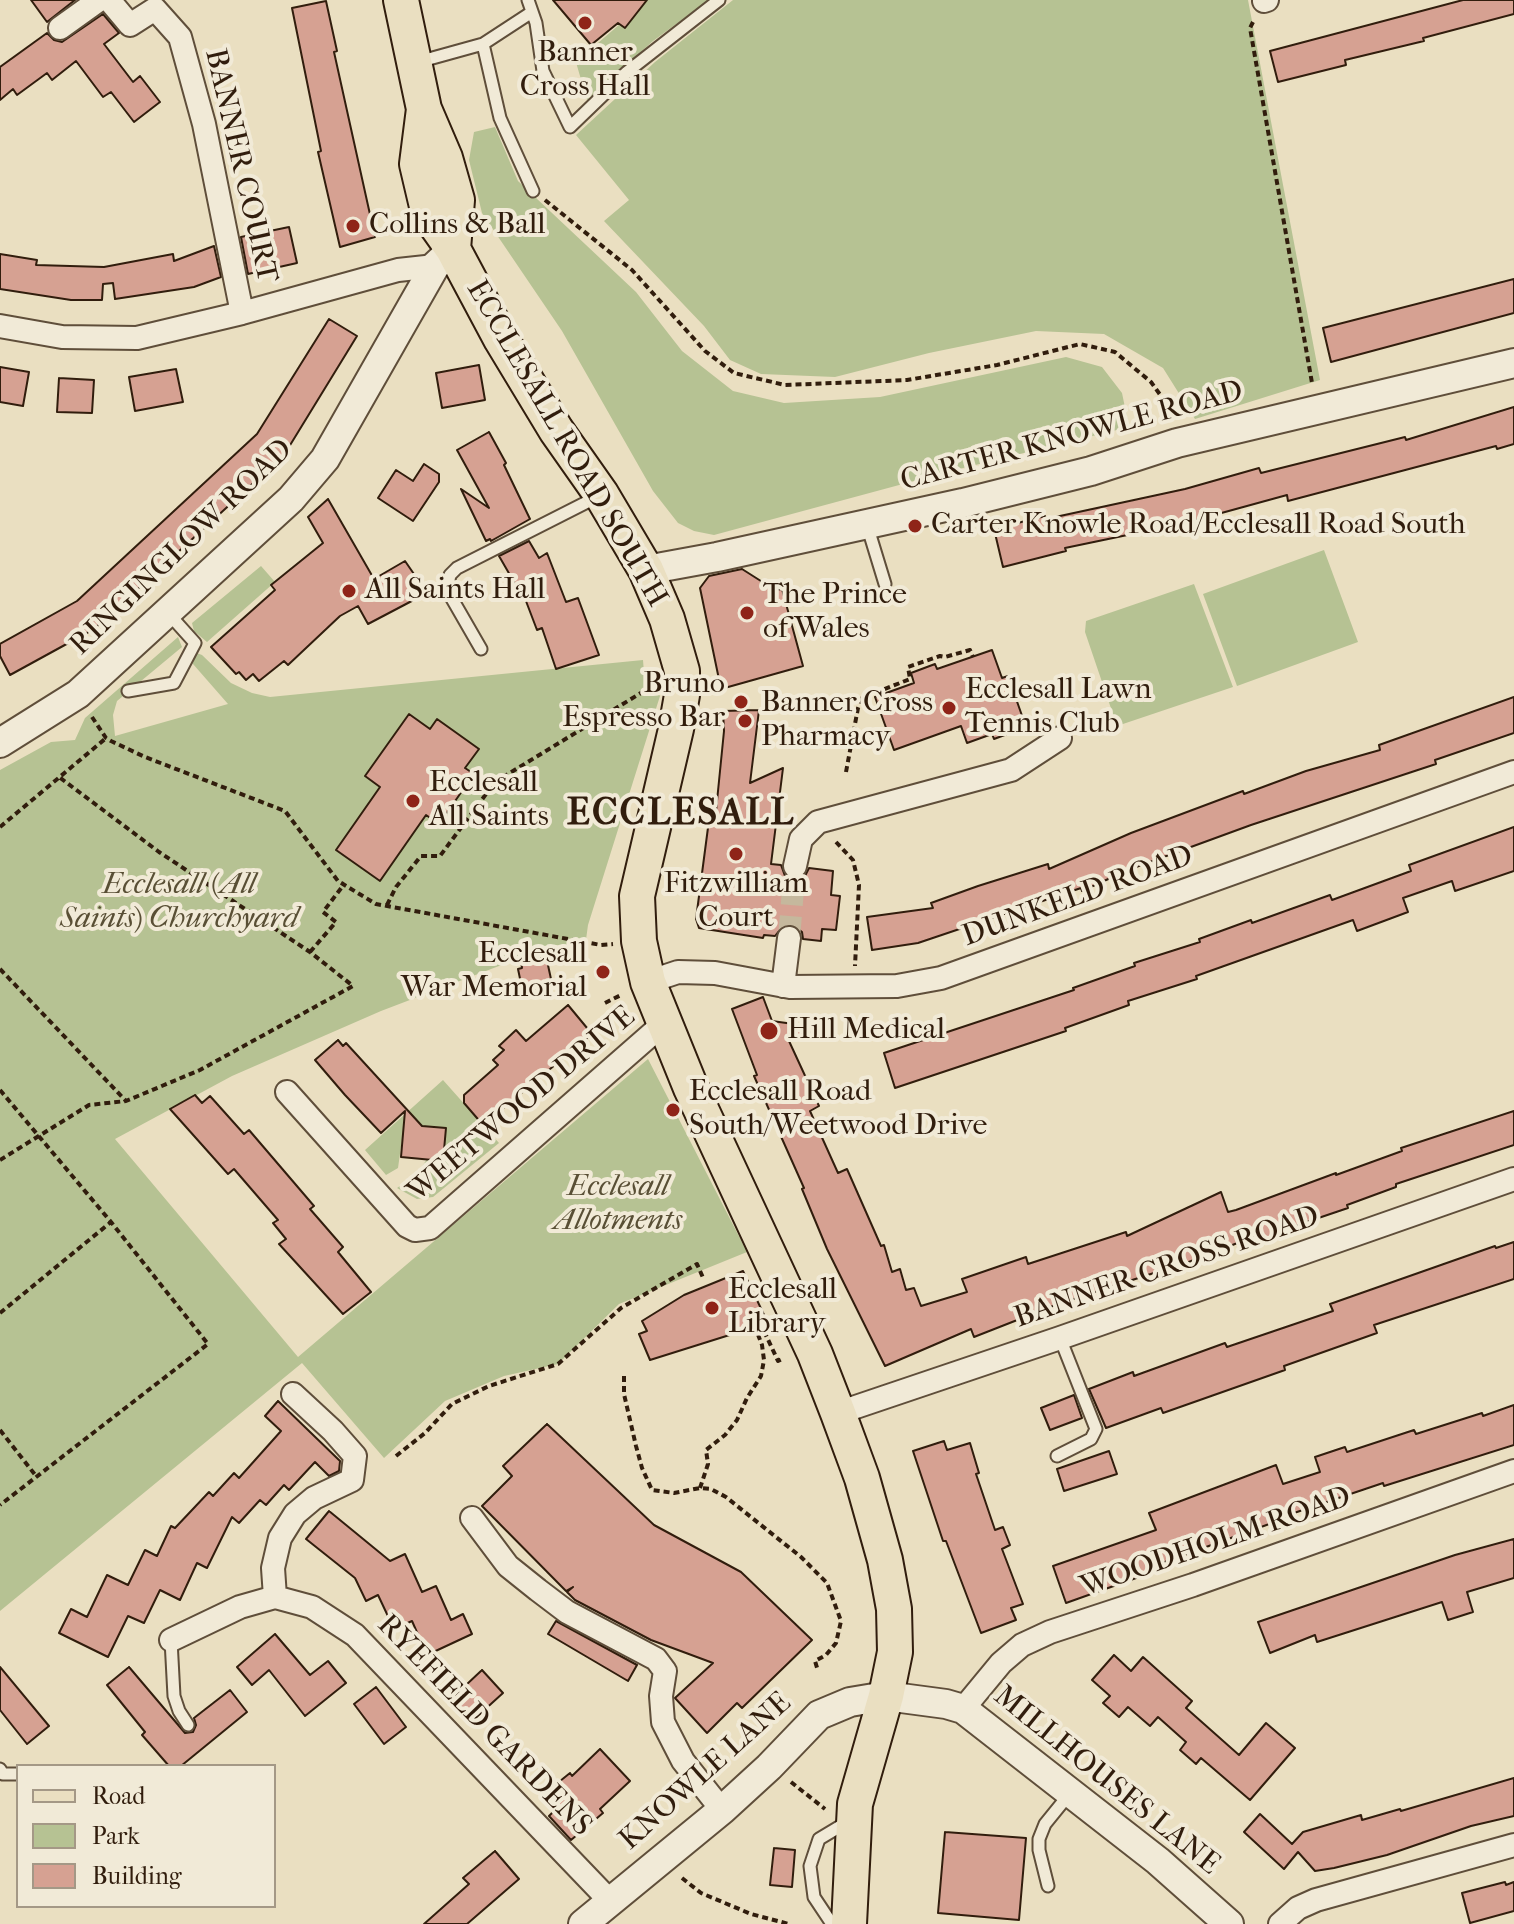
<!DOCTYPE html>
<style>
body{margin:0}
#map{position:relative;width:1514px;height:1924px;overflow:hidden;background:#eadfc1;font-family:"IM FELL French Canon",serif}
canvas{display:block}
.legend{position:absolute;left:16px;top:1764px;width:260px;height:144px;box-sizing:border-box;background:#f1ead7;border:2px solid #a49886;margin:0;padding:10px 14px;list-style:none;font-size:24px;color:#311d0d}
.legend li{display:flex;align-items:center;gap:16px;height:40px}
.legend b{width:40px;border:2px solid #a49886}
</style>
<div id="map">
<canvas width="1514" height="1924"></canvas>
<ul class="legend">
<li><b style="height:10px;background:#eadfc1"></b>Road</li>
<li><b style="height:22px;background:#b6c293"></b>Park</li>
<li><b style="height:22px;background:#d6a192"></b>Building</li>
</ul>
</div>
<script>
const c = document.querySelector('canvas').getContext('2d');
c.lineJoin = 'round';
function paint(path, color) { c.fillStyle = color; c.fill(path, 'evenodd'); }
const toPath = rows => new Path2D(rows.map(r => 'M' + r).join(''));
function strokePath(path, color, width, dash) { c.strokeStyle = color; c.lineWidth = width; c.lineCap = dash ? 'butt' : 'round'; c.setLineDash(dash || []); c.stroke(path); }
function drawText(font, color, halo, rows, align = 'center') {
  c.font = font + ' "IM FELL French Canon",serif'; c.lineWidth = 8; c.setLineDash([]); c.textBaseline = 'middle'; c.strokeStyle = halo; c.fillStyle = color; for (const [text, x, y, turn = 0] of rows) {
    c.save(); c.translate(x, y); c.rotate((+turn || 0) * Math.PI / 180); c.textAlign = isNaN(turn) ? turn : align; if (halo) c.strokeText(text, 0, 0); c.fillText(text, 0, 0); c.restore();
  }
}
paint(toPath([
 [647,0,709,0,653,41,587,100,573,52,591,49,620,24,625,28],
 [733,0,1248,0,1320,380,1195,419,1163,368,1104,334,1036,331,929,353,835,377,761,374,730,360,704,326,604,221,629,200,576,135,655,62],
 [495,127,518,181,636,292,682,351,733,391,784,403,880,397,1066,357,1102,367,1122,393,1129,427,951,471,714,535,694,531,678,523,653,491,562,331,482,213,469,160,474,132],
 [1324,550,1358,642,1237,686,1203,594],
 [261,566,275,582,207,642,194,631,192,623],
 [1194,584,1233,687,1117,726,1085,632,1086,621],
 [178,637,182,647,117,701,113,715,115,736,228,704,193,664,190,657,194,652,202,655,231,683,252,693,270,697,643,660,644,673,660,696,588,925,585,947,554,945,381,1011,232,1076,115,1139,298,1357,648,1059,747,1252,619,1304,558,1364,504,1376,445,1401,384,1458,302,1363,0,1611,0,770,51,742,75,740,85,718],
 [443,1080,499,1143,433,1197,417,1199,397,1188,417,1174,427,1159,443,1160,446,1128,404,1125,398,1168,386,1175,365,1150]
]), '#b6c293');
const building = toPath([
 [31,0,75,0,47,22,31,0],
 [553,0,647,0,625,28,618,23,591,45,553,0],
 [1463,0,1514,0,1514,14,1423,38,1424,41,1345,60,1346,65,1278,82,1270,51,1463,0],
 [326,1,337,51,334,52,375,237,340,247,318,152,321,151,292,8,326,1],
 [103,14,119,33,104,44,133,82,140,76,160,102,134,122,111,92,103,97,76,61,52,80,47,73,17,95,13,89,0,100,0,67,47,33,54,40,62,42,103,14],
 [289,227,297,263,248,274,241,237,289,227],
 [214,246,221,277,194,287,115,299,113,283,103,284,102,300,71,300,0,289,0,254,37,260,36,265,104,267,173,254,174,261,214,246],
 [1514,279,1514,313,1331,362,1323,328,1514,279],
 [329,319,357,336,284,455,94,629,10,675,0,656,0,644,77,601,257,434,329,319],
 [479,365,485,400,442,408,436,373,479,365],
 [0,367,29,372,23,406,0,402,0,367],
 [176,369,183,402,135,411,129,377,176,369],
 [59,378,94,380,92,413,57,412,59,378],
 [1514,407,1514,444,1497,449,1496,446,1288,501,1287,495,1185,523,1065,548,1066,551,1003,567,994,529,1045,516,1046,519,1185,489,1259,468,1261,473,1405,437,1406,440,1514,407],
 [489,432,506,463,504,465,530,519,491,541,490,539,486,541,461,489,489,508,457,450,489,432],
 [424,464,439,474,439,482,413,521,378,498,396,470,413,481,424,464],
 [328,499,374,579,405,561,427,593,368,624,358,606,340,616,288,665,284,661,259,681,253,674,246,680,239,672,236,674,211,647,275,590,271,585,323,543,308,517,328,499],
 [529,541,539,558,547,553,566,602,578,598,599,655,556,669,542,628,537,630,521,588,518,589,499,556,529,541],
 [742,569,775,590,782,589,803,666,721,689,700,588,709,576,742,569],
 [992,650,1002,678,1008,676,1026,727,994,739,992,734,967,743,961,726,894,750,875,697,914,683,911,673,935,664,937,669,992,650],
 [1514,697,1514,733,1435,760,1436,764,1251,825,1128,870,1082,891,1081,888,918,943,872,950,867,917,933,908,931,903,978,886,1048,864,1049,869,1131,833,1243,791,1244,794,1306,771,1380,750,1379,745,1514,697],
 [759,710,750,783,783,768,771,864,781,865,785,876,793,880,805,876,809,868,833,871,831,895,840,896,836,930,822,929,821,941,803,939,802,932,792,924,783,926,775,936,764,935,763,938,699,928,696,919,709,820,715,821,724,731,723,711,759,710],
 [409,714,430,729,437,719,479,749,465,768,474,774,439,824,426,815,380,881,336,850,380,787,365,776,409,714],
 [1514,827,1514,871,1455,891,1452,881,1403,898,1408,912,1357,931,1353,920,1196,976,1197,979,1128,1001,1129,1005,1065,1028,1066,1031,895,1088,884,1053,1074,990,1073,988,1135,966,1134,963,1200,942,1199,939,1251,920,1252,923,1330,895,1332,900,1411,871,1409,865,1514,827],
 [546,956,551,979,547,980,552,987,523,993,518,969,522,968,521,961,546,956],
 [763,997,772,1021,822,1028,789,1041,819,1106,810,1111,838,1173,847,1169,881,1246,884,1245,892,1272,900,1269,906,1290,914,1288,921,1306,967,1292,962,1279,1026,1257,1028,1264,1126,1232,1127,1236,1221,1192,1228,1212,1236,1210,1336,1173,1336,1175,1402,1151,1401,1148,1514,1111,1514,1145,1396,1184,1396,1187,1347,1205,1348,1208,1283,1230,1283,1233,1260,1241,1258,1235,1158,1274,1157,1272,1058,1304,974,1337,971,1329,885,1366,827,1249,802,1189,804,1188,754,1076,757,1075,732,1009,763,997],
 [568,1005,592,1034,483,1125,464,1103,464,1095,498,1065,493,1060,504,1050,499,1046,516,1030,526,1041,568,1005],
 [338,1040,343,1046,346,1043,422,1126,446,1128,443,1161,401,1157,405,1111,381,1133,345,1095,315,1060,338,1040],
 [195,1095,202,1103,210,1096,244,1134,249,1130,314,1206,310,1209,343,1247,338,1252,371,1292,343,1314,279,1244,286,1239,273,1223,278,1220,234,1169,228,1174,170,1109,195,1095],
 [1514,1242,1514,1279,1374,1325,1377,1333,1284,1366,1285,1370,1163,1413,1161,1408,1106,1428,1089,1389,1133,1372,1134,1376,1225,1343,1227,1347,1333,1311,1330,1304,1495,1246,1496,1248,1514,1242],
 [743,1271,767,1321,755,1327,650,1360,639,1334,647,1331,642,1321,684,1295,743,1271],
 [1074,1395,1082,1418,1050,1430,1041,1408,1074,1395],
 [278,1401,340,1461,339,1471,329,1476,315,1462,289,1490,284,1485,266,1505,260,1500,239,1523,232,1517,207,1568,197,1563,180,1600,160,1590,144,1623,128,1616,108,1657,59,1633,71,1609,87,1617,107,1575,128,1585,145,1550,157,1556,171,1526,175,1528,209,1492,213,1496,234,1473,239,1478,281,1431,265,1416,278,1401],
 [1514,1405,1514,1445,1384,1486,1383,1483,1294,1513,1294,1515,1151,1567,1153,1572,1066,1603,1053,1566,1156,1530,1149,1513,1276,1465,1283,1484,1320,1472,1315,1457,1345,1447,1347,1452,1414,1430,1416,1434,1482,1413,1483,1416,1514,1405],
 [547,1424,654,1525,741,1572,812,1640,742,1708,737,1703,707,1733,675,1698,713,1663,651,1640,575,1600,567,1592,573,1587,566,1591,482,1506,512,1476,503,1466,547,1424],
 [944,1441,947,1450,970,1443,979,1473,976,1474,995,1530,1003,1527,1010,1545,1002,1549,1023,1604,1011,1608,1016,1620,981,1633,946,1541,943,1541,913,1451,944,1441],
 [1109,1451,1117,1474,1064,1491,1057,1469,1109,1451],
 [329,1511,390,1561,405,1554,422,1592,436,1586,451,1620,463,1614,472,1634,427,1655,412,1621,394,1629,378,1595,366,1601,355,1578,306,1539,329,1511],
 [1514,1539,1514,1578,1467,1592,1473,1612,1448,1620,1442,1602,1317,1642,1315,1635,1270,1653,1258,1622,1455,1555,1514,1539],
 [556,1621,637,1665,628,1681,548,1634,556,1621],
 [275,1634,310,1675,328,1661,346,1683,305,1716,269,1670,252,1685,237,1667,275,1634],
 [1114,1655,1131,1671,1143,1657,1192,1701,1186,1708,1239,1755,1266,1723,1295,1748,1250,1800,1201,1758,1196,1764,1180,1750,1186,1742,1158,1717,1150,1726,1128,1707,1119,1717,1103,1703,1110,1696,1092,1680,1114,1655],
 [0,1667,49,1726,27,1744,0,1710,0,1667],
 [129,1667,185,1733,193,1732,196,1725,194,1718,230,1690,247,1712,181,1766,169,1766,142,1735,145,1732,107,1685,129,1667],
 [482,1670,503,1693,470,1723,449,1701,482,1670],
 [376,1687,406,1727,384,1744,354,1704,376,1687],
 [600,1749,630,1781,600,1809,603,1813,571,1840,549,1816,556,1809,544,1794,570,1773,572,1776,600,1749],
 [1514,1778,1514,1816,1471,1826,1387,1855,1334,1868,1315,1871,1298,1852,1284,1869,1244,1832,1260,1814,1292,1844,1303,1832,1361,1815,1362,1820,1400,1809,1401,1811,1514,1778],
 [945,1832,1026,1838,1019,1920,938,1913,945,1832],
 [774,1848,795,1850,792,1887,770,1885,774,1848],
 [495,1851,519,1879,467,1924,424,1924,469,1884,463,1878,495,1851],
 [1505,1882,1506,1885,1514,1882,1514,1911,1470,1923,1462,1893,1505,1882]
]);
paint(building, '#d6a192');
strokePath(building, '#311d0d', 2);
strokePath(toPath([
 [789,938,795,866]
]), '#c5b89d', 22, [22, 11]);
const service = toPath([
 [528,0,536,23,543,71,570,127,627,72,719,0],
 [532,12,483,44,500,118,533,191],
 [418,62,483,44],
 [867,525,885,584],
 [481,649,447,590,450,575,457,568,597,497],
 [128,691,174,683,195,643,168,613],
 [1057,1456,1091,1439,1096,1429,1060,1338],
 [171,1640,174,1696,179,1711,188,1725],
 [0,1769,3,1774,18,1774],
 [1048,1886,1039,1850,1039,1839,1045,1824,1071,1792],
 [832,1924,814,1897,810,1866,819,1839,849,1821]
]);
const minor = toPath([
 [109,0,130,25,155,9,180,37,204,124,242,313],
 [1264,1,1267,0],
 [60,28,99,0],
 [0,326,62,337,137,338,242,313,398,270,435,266],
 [795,866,801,839,818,822,1011,770,1060,738],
 [648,982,678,972,715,973,790,987,897,986,941,978,1514,772],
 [783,986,789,938],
 [287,1092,407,1226,415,1230,430,1228,663,1024],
 [838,1413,1060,1338,1514,1179],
 [472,1518,508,1566,538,1590,567,1612,656,1659,665,1671,661,1696,663,1722,683,1761,722,1810],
 [275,1597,273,1568,280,1538,295,1514,314,1498,352,1480,355,1456,333,1431,293,1394],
 [171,1640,240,1607,275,1597,312,1607,355,1635,610,1901],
 [963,1709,1001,1663,1022,1645,1050,1632,1193,1585,1514,1471],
 [1280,1924,1298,1908,1316,1900,1514,1845]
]);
const tertiary = toPath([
 [646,570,717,557,963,503,1091,471,1177,443,1514,363],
 [0,743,78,694,291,499,325,459,435,266,453,249],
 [583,1924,722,1810,769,1767,819,1715,850,1702,886,1696,946,1704,963,1709,1158,1861,1229,1924]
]);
const primary = toPath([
 [401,0,424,109,445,158,457,200,453,249],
 [424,109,417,164,429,215,453,249,501,339,556,430,601,494,646,570,667,619,682,671,682,695,676,729,637,896,639,941,648,982,691,1088,815,1354,838,1413,862,1478,885,1560,894,1609,895,1652,886,1696,855,1804,849,1924]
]);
strokePath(service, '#5f4e3a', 15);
strokePath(minor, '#5f4e3a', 26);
strokePath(tertiary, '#5f4e3a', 32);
strokePath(primary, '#311d0d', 38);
strokePath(toPath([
 [1253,22,1250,28,1312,383],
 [545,200,632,270,705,351,734,373,785,385,907,380,997,365,1080,344,1115,352,1151,382,1166,403,1171,420],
 [92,717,106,738,111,741,145,757,285,811,338,881,376,904,601,945,613,944],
 [846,772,858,708,862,698,910,679,908,667,940,656,945,657,970,650,973,657],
 [0,827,105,739],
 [836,842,853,860,859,885,855,966],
 [387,905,396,887,421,856,440,856,495,782,654,685],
 [310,952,336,922,323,912,345,883],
 [0,969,126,1101],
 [605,1003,621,995],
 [0,1090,111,1222,208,1344,0,1505],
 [0,1160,89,1105,126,1101,200,1070,353,986,310,952,159,852,59,777],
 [0,1313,111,1222],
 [755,1327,764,1331,778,1361,784,1358],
 [624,1376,624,1394,636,1446,642,1468,652,1490,674,1493,700,1488,711,1489,726,1497,801,1557,827,1583,841,1621,836,1643,826,1655,815,1661,818,1671],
 [0,1430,36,1476],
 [396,1456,425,1433,452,1404,489,1386,558,1364,621,1308,697,1264,704,1280],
 [700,1488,708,1464,706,1450,725,1435,737,1420,747,1398,761,1376,764,1360,762,1345,755,1327],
 [791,1782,825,1809],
 [682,1878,701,1893,751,1914,789,1924]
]), '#311d0d', 4, [6, 4]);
strokePath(service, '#f1ead7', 11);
strokePath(minor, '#f1ead7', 22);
strokePath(tertiary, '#f1ead7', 28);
strokePath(primary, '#eadfc1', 34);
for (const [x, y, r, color] of [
 [585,23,8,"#8f2418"],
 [353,226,8,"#8f2418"],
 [915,526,8,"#8f2418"],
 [349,591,8,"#8f2418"],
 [747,613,8,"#8f2418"],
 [741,702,8,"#8f2418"],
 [949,708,8,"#8f2418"],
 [745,721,8,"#8f2418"],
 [413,801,8,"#8f2418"],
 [736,854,8,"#8f2418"],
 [603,972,8,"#8f2418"],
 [769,1031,10,"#8f2418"],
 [673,1110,8,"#8f2418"],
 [712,1308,8,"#8f2418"]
]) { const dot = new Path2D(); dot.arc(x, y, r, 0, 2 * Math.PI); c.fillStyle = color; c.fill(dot); strokePath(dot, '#f1ead7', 3); }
drawText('30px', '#311d0d', '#f1ead7', [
 ["Banner",585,54,"center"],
 ["Cross Hall",585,88,"center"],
 ["Collins & Ball",369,226],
 ["Carter Knowle Road/Ecclesall Road South",931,526],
 ["All Saints Hall",365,591],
 ["The Prince",763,596],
 ["of Wales",763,630],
 ["Bruno",725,685,"right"],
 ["Espresso Bar",725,719,"right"],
 ["Ecclesall Lawn",965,691],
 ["Tennis Club",965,725],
 ["Banner Cross",761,704],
 ["Pharmacy",761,738],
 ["Ecclesall",429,784],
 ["All Saints",429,818],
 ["Fitzwilliam",736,885,"center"],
 ["Court",736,919,"center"],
 ["Ecclesall",587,955,"right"],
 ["War Memorial",587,989,"right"],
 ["Hill Medical",787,1031],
 ["Ecclesall Road",689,1093],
 ["South/Weetwood Drive",689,1127],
 ["Ecclesall",728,1291],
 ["Library",728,1325]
], 'left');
drawText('30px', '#311d0d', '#f1ead7', [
 ["BANNER COURT",240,166,77],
 ["CARTER KNOWLE ROAD",1072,437,-15],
 ["ECCLESALL ROAD SOUTH",566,444,60],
 ["RINGINGLOW ROAD",182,548,-44],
 ["DUNKELD ROAD",1078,897,-20],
 ["WEETWOOD DRIVE",522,1105,-40],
 ["BANNER CROSS ROAD",1167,1268,-19],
 ["WOODHOLM ROAD",1216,1543,-19],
 ["RYEFIELD GARDENS",484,1726,46],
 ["KNOWLE LANE",706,1772,-42],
 ["MILLHOUSES LANE",1106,1781,39]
]);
drawText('italic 30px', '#594f35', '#f1ead7', [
 ["Ecclesall (All",179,886],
 ["Saints) Churchyard",179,920],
 ["Ecclesall",618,1188],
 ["Allotments",618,1222]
]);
c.letterSpacing = '2px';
drawText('bold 38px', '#311d0d', '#f1ead7', [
 ["ECCLESALL",681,815]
]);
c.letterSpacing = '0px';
</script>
